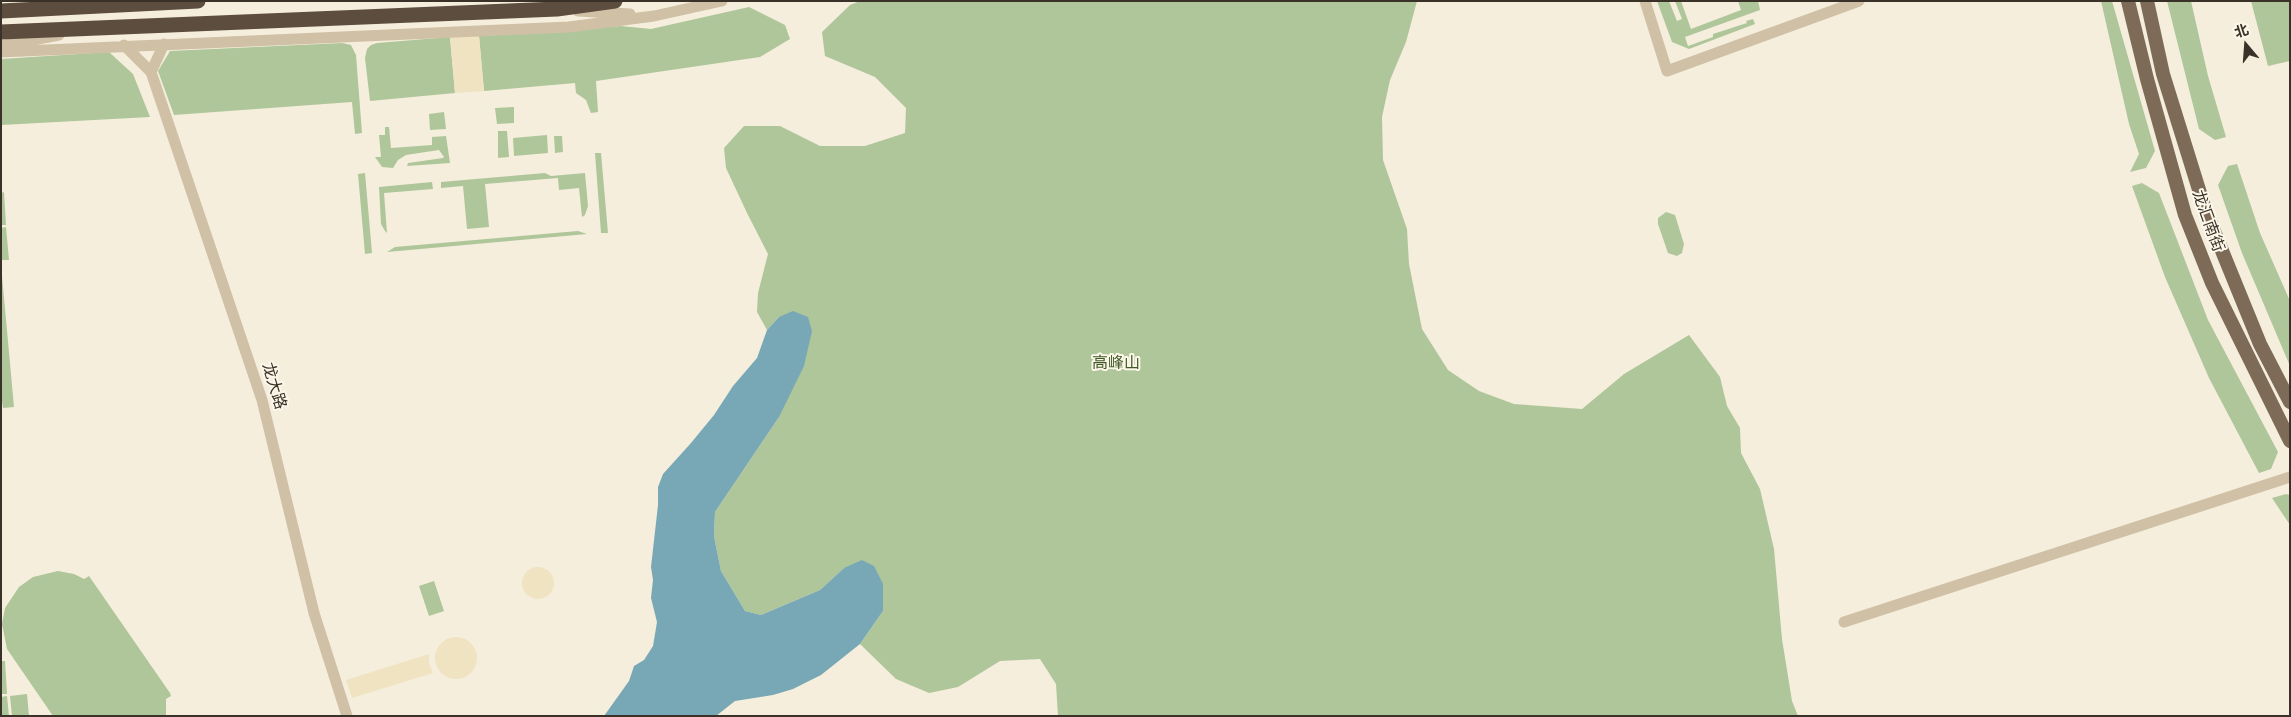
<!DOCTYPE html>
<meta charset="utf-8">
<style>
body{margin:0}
#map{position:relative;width:2291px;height:717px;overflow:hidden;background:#f5eedc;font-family:Raleway,"Noto Sans SC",sans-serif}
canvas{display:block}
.frame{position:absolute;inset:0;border:2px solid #3a3128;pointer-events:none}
.north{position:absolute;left:2221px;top:20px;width:50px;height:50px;-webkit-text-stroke:4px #fcf7e9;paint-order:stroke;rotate:342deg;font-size:14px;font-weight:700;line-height:20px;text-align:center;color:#3a3128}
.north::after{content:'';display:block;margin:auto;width:18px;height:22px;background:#3a3128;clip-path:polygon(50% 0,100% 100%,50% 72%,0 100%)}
</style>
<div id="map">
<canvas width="2291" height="717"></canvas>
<div class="frame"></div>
<div class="north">北</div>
</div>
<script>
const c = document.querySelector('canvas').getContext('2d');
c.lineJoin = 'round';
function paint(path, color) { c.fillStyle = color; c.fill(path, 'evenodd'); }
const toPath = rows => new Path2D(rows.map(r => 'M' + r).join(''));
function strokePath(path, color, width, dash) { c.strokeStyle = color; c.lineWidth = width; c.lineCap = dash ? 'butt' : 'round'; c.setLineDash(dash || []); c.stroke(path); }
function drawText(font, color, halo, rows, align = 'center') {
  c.font = font + ' Raleway,"Noto Sans SC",sans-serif'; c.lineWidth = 4; c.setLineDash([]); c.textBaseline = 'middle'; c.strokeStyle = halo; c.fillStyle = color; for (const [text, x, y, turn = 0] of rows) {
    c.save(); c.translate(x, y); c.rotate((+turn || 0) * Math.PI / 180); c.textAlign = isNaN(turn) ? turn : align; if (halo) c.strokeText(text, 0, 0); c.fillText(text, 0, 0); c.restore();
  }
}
paint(toPath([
 [860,1,1417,1,1406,42,1390,80,1382,117,1383,160,1407,229,1409,264,1422,329,1448,370,1479,391,1514,404,1582,409,1624,374,1689,335,1720,377,1727,406,1740,428,1741,453,1760,489,1774,549,1782,639,1792,701,1798,716,1058,716,1056,684,1040,659,1000,661,958,687,929,693,896,679,860,644,883,611,844,568,820,590,761,615,745,611,721,571,714,536,715,512,779,417,779,317,767,330,757,312,758,293,768,254,747,213,726,168,724,148,744,126,780,126,820,146,865,146,905,133,906,108,875,77,825,56,822,32,850,5],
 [1657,1,1669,1,1677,21,1682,19,1675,1,1681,1,1691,29,1741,10,1738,1,1758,1,1760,10,1685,37,1688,46,1713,37,1713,34,1747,23,1746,21,1753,19,1755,24,1689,49,1672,42],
 [2101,1,2112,1,2155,151,2146,168,2130,172,2139,154,2129,124],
 [2167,1,2191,1,2208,76,2226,137,2215,140,2199,129],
 [2251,1,2290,1,2290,61,2268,66],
 [749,7,785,25,790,39,760,57,596,81,598,112,591,113,586,100,576,93,575,83,484,91,479,36,621,26,651,29],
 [450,37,455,93,370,101,365,58,367,49,371,45,377,43],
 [342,43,351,45,356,55,362,133,355,134,352,102,174,115,158,71,170,51],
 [109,52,133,74,150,117,1,125,1,59],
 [514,107,514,123,497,124,495,108],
 [444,112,446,129,430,130,429,114],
 [385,127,389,127,391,148,432,145,432,137,446,136,450,163,407,166,408,163,443,158,444,157,439,150,406,155,398,160,393,168,382,167,375,157,381,157,379,135,385,135],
 [498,131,507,131,509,157,498,158],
 [547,135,548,153,514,156,513,138],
 [554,136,562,136,563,152,555,153],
 [595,153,601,153,608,233,601,233],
 [2237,164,2260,233,2290,301,2290,366,2242,253,2218,185,2228,166],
 [365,173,372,253,365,254,358,174],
 [545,173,551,176,585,173,588,206,585,215,582,217,579,188,559,190,558,178,485,184,489,227,467,229,463,186,441,188,441,182],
 [432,182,433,189,384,193,387,233,385,231,381,224,379,187],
 [2142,183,2159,193,2208,320,2278,452,2271,469,2259,473,2209,378,2165,277,2132,186],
 [4,192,6,225,1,225,1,193],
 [1666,212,1675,215,1684,244,1682,253,1677,256,1668,253,1658,224,1658,218],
 [6,227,9,260,1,260,1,228],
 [578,231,587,234,387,252,395,247],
 [1,265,14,407,3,408,1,394],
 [2286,494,2290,495,2290,525,2272,498],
 [58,571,74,574,84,579,89,576,170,693,171,696,166,699,166,716,53,716,7,649,2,624,5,608,19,587,33,577],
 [434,581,444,611,429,616,419,586],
 [1,661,5,661,7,694,1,694],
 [27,694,29,716,12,716,10,696],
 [7,696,9,716,1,716,1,697]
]), '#afc69a');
paint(toPath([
 [479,36,484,91,455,93,450,37],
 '522 583a16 16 0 1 1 32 0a16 16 0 1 1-32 0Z',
 '435 658a21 21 0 1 1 42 0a21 21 0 1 1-42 0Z',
 [429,654,429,663,433,673,352,698,346,680]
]), '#efe3c2');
paint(toPath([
 [793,311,808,317,812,331,804,366,779,417,715,512,714,536,721,571,745,611,761,615,820,590,844,568,862,560,874,566,883,584,883,611,860,644,821,675,793,689,773,695,735,701,716,716,604,716,629,681,634,666,644,660,653,646,657,622,651,598,653,580,651,567,658,505,658,487,663,474,691,443,714,415,733,386,757,358,767,330,779,317]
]), '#78a8b5');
strokePath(toPath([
 [37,1,56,3],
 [1645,1,1667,71,1859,1],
 [578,11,630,14],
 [124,45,151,72,164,44],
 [1,46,59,35],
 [1,52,569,27,654,16,722,1],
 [151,72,262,400,314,613,347,716],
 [1844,622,2290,477]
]), '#cfc0a6', 11);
strokePath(toPath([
 [2128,1,2147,79,2185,215,2212,283,2290,441],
 [2147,1,2163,74,2205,209,2260,344,2290,402]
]), '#7e6b57', 14);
strokePath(toPath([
 [1,11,198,1],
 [1,32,557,9,615,1]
]), '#5c4d3e', 15);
drawText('16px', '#3a3128', '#fcf7e9', [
 ["龙汇南街",2208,221,70],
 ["龙大路",274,386,73]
]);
drawText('16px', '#405b29', '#fcf7e9', [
 ["高峰山",1116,363]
]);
</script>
